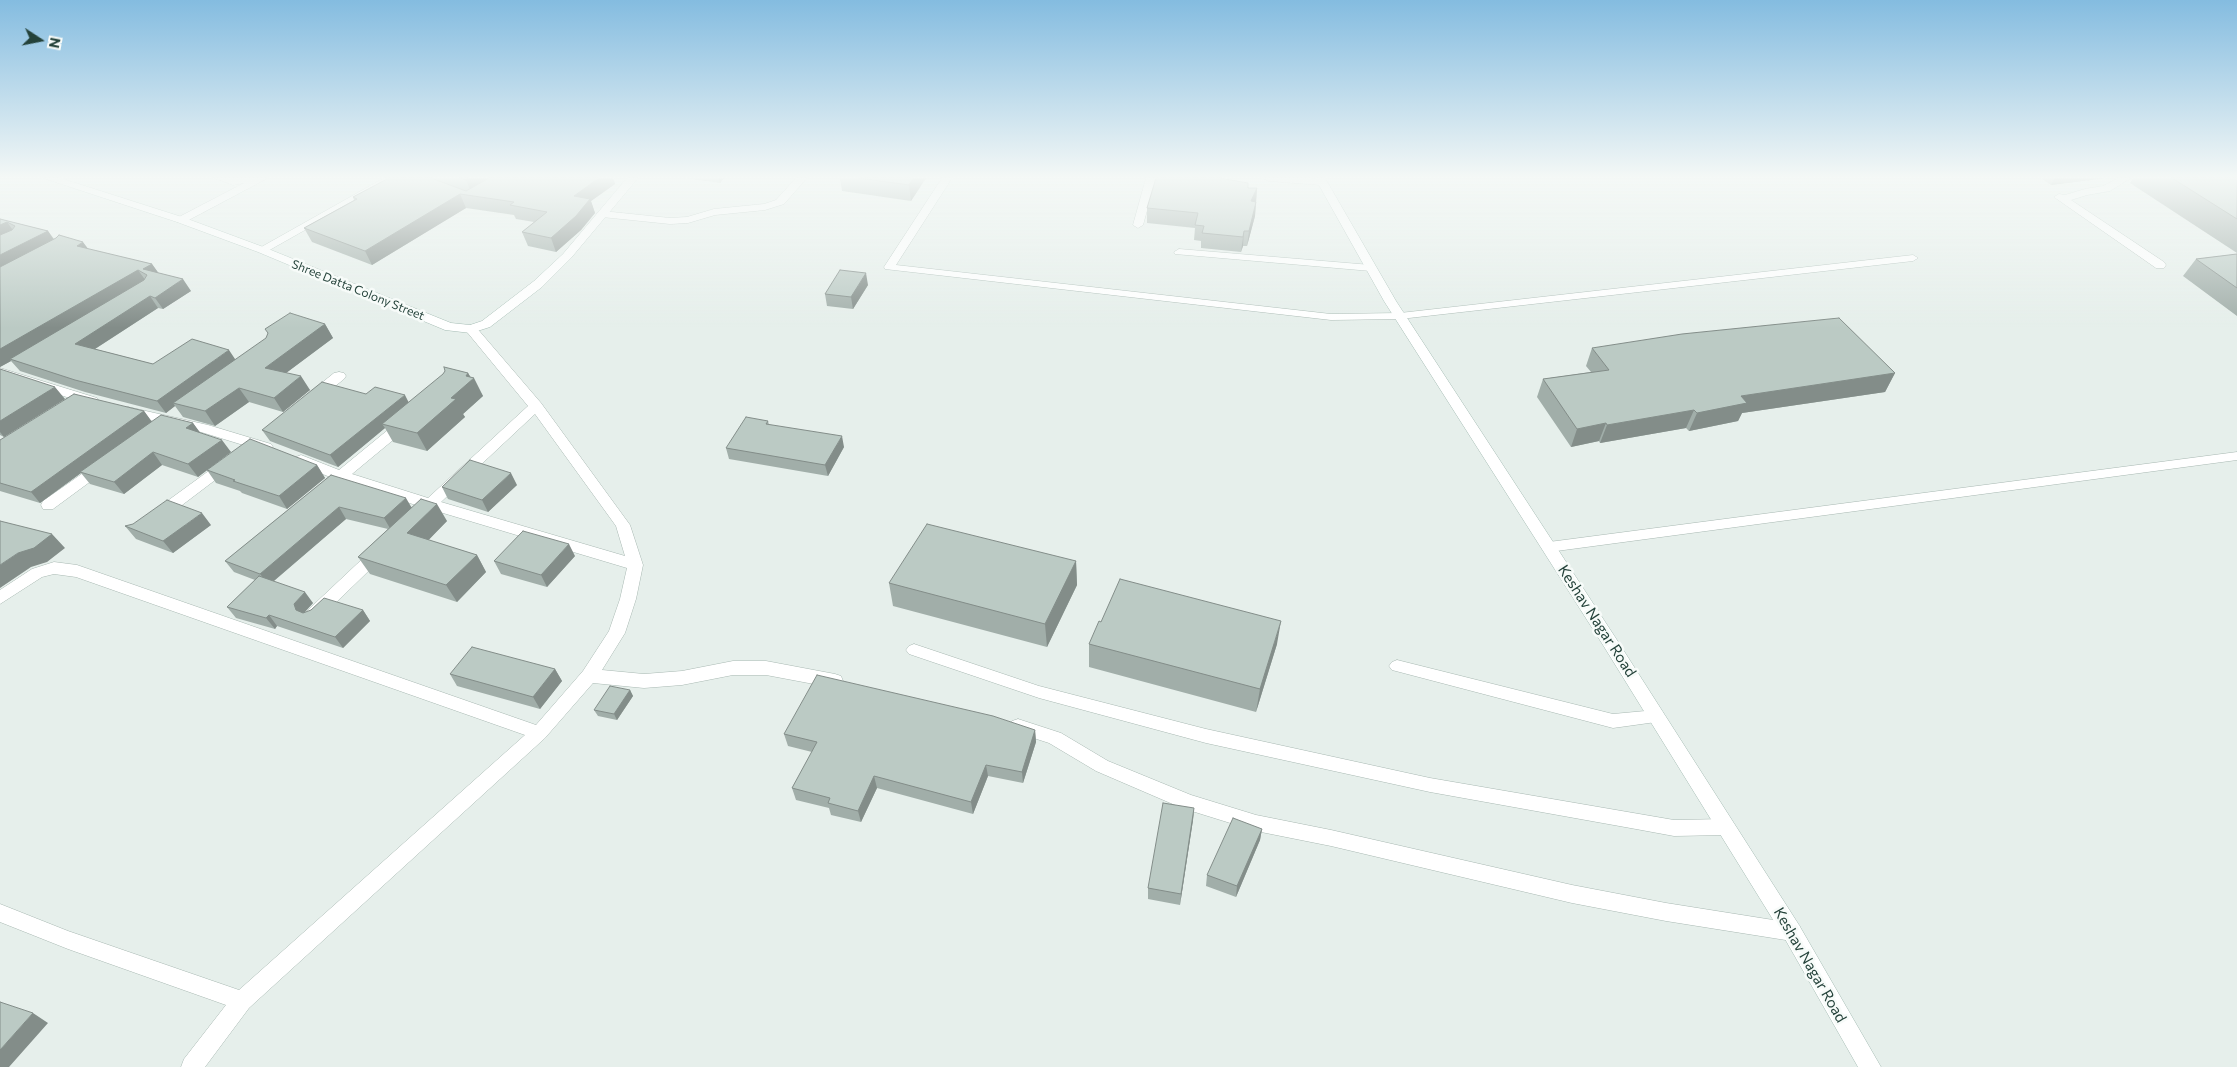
<!DOCTYPE html>
<style>
body{margin:0}
#map{position:relative;width:2237px;height:1067px;overflow:hidden;background:#e6efeb;font-family:Commissioner,sans-serif}
canvas{display:block}
.north{position:absolute;left:15px;top:15px;width:50px;height:50px;-webkit-text-stroke:4px #f7fbf9;paint-order:stroke;rotate:101deg;font-size:14px;font-weight:700;line-height:20px;text-align:center;color:#24423a}
.north::after{content:'';display:block;margin:auto;width:18px;height:22px;background:#24423a;clip-path:polygon(50% 0,100% 100%,50% 72%,0 100%)}
</style>
<div id="map">
<canvas width="2237" height="1067"></canvas>
<div class="north">N</div>
</div>
<script>
const c = document.querySelector('canvas').getContext('2d');
c.lineJoin = 'round';
const toPath = rows => new Path2D(rows.map(r => 'M' + r).join(''));
function strokePath(path, color, width, dash) { c.strokeStyle = color; c.lineWidth = width; c.lineCap = dash ? 'butt' : 'round'; c.setLineDash(dash || []); c.stroke(path); }
function paint(path, color) { c.fillStyle = color; c.fill(path, 'evenodd'); }
function drawText(font, color, halo, rows, align = 'center') {
  c.font = font + ' Commissioner,sans-serif'; c.lineWidth = 5; c.setLineDash([]); c.textBaseline = 'middle'; c.strokeStyle = halo; c.fillStyle = color; for (const [text, x, y, turn = 0] of rows) {
    c.save(); c.translate(x, y); c.rotate((+turn || 0) * Math.PI / 180); c.textAlign = isNaN(turn) ? turn : align; if (halo) c.strokeText(text, 0, 0); c.fillText(text, 0, 0); c.restore();
  }
}
const lane = toPath([
 [942,178,952,178,896,265,1331,314,1400,313,1913,255,1918,258,1913,261,1400,319,1331,320,885,269,884,267,942,178],
 [1146,178,1156,178,1143,225,1138,228,1133,225,1146,178],
 [1263,178,1310,178,1321,179,1326,182,1321,185,1268,181,1263,178],
 [1179,249,1371,265,1376,268,1371,271,1175,254,1174,252,1179,249],
 [2237,452,2237,460,1549,552,1544,551,1542,547,1544,543,1549,542,2237,452],
 [914,644,1039,686,1206,729,1430,778,1674,820,1726,819,1732,822,1734,827,1732,832,1726,835,1674,836,1636,829,1430,792,1206,743,1039,698,909,654,906,650,909,646,914,644],
 [1397,660,1613,714,1656,710,1662,711,1664,716,1662,721,1656,722,1613,728,1392,670,1389,666,1392,662,1397,660]
]);
const street = toPath([
 [214,178,268,178,185,222,177,222,175,220,177,218,244,183,233,185,214,178],
 [384,178,397,178,266,252,262,253,256,250,384,178],
 [796,178,807,178,784,204,765,210,715,215,688,223,670,224,602,217,596,214,602,211,670,218,687,217,714,209,764,204,776,200,796,178],
 [2118,178,2131,178,2110,191,2087,195,2071,200,2164,262,2166,265,2164,268,2156,268,2054,197,2059,194,2065,195,2085,189,2103,186,2118,178],
 [471,325,475,326,541,403,630,525,643,565,636,599,625,633,602,670,644,674,682,671,733,661,766,661,835,674,841,676,843,681,841,686,835,688,766,675,733,675,682,685,644,688,593,683,545,738,249,1008,205,1067,181,1067,184,1059,226,1005,68,949,0,922,0,904,68,931,239,990,525,735,76,577,54,574,42,577,0,604,0,590,32,569,54,562,77,565,536,725,583,671,609,631,620,599,627,568,433,510,425,514,420,513,418,509,419,506,343,482,336,485,331,483,329,480,330,477,296,463,294,460,296,457,301,455,339,470,400,420,410,420,412,423,410,426,352,474,428,498,528,406,467,332,465,329,471,325],
 [535,414,616,526,625,556,441,502,535,414],
 [0,368,97,398,99,401,92,405,0,376,0,368],
 [339,372,344,373,346,376,344,379,318,400,308,400,306,397,308,394,334,373,339,372],
 [128,407,208,425,271,444,273,447,271,450,266,452,201,432,123,414,121,411,123,408,128,407],
 [226,460,231,462,233,465,231,468,165,518,155,518,153,514,155,510,221,462,226,460],
 [101,462,106,464,108,467,106,470,53,509,43,509,41,505,43,501,96,464,101,462],
 [379,546,384,548,387,552,384,556,320,618,314,620,308,618,306,614,308,610,374,548,379,546],
 [1018,719,1061,733,1108,761,1191,795,1256,815,1331,830,1572,885,1666,903,1792,923,1799,925,1802,932,1799,939,1792,941,1666,921,1572,903,1331,846,1256,831,1182,808,1096,771,1049,743,1012,731,1009,726,1012,721,1018,719]
]);
const secondary = toPath([
 [43,178,60,178,185,218,266,248,451,323,470,325,482,321,534,281,563,254,627,178,638,178,571,258,542,287,490,327,471,333,445,330,258,252,177,222,43,178],
 [1315,178,1325,178,1396,301,1615,637,1799,925,1881,1067,1858,1067,1785,939,1603,645,1384,301,1315,178]
]);
strokePath(lane, '#a8b8b2', 1);
strokePath(street, '#a8b8b2', 1);
strokePath(secondary, '#a4bbb3', 1);
paint(lane, '#fff');
paint(street, '#fff');
paint(secondary, '#fff');
paint(toPath([
 [389,178,613,178,615,184,591,201,595,213,581,230,556,252,528,246,522,232,534,222,516,219,514,215,466,208,372,265,312,242,304,228,354,200,353,197],
 [685,178,724,178,720,183],
 [840,178,926,178,911,201,842,191],
 [2041,178,2106,178,2051,185],
 [2133,178,2237,178,2237,253,2130,183],
 [1248,188,1257,188,1255,216,1247,246,1243,246,1241,252,1201,248,1201,241,1194,240,1195,228,1147,223,1147,208],
 [0,219,48,231,54,239,88,249,152,264,158,273,191,291,163,309,158,308,95,349,153,364,236,360,325,324,333,338,286,373,310,390,283,412,249,402,215,426,183,417,175,406,166,413,85,392,20,371,11,361,0,367],
 [2237,254,2237,316,2183,276,2196,259],
 [868,285,853,309,827,306,825,294],
 [1592,348,1895,373,1885,392,1742,413,1738,421,1689,431,1686,428,1600,443,1599,441,1571,447,1537,397,1543,379,1591,372,1586,366],
 [0,369,65,399,4,437,0,435],
 [468,373,483,396,463,414,465,417,427,451,393,442,385,428,338,467,270,441,262,430,366,394,409,402],
 [144,411,152,422,193,423,199,432,231,452,198,477,162,465,124,494,90,484,81,473,40,503,0,491,0,440],
 [768,421,769,425,844,447,828,476,729,459,726,448],
 [317,465,325,478,287,509,242,493,240,491,216,483,207,470],
 [331,475,447,521,428,540,477,555,486,572,457,602,370,574,358,557,388,529,346,519,274,581,313,603,305,612,363,610,370,621,343,648,277,626,275,629,236,618,227,607,255,580,234,572,225,561],
 [517,485,488,512,448,499,442,487],
 [211,525,173,553,136,539,125,526],
 [575,556,547,587,501,574,494,561],
 [1076,561,1077,585,1047,647,893,606,889,583],
 [1089,644,1277,644,1256,712,1089,667],
 [555,669,562,681,540,709,457,686,450,674],
 [630,690,633,696,617,720,598,716,594,710],
 [1035,730,1036,742,1023,783,988,776,973,814,877,788,861,822,831,815,829,808,796,800,792,788,812,752,788,746,784,734],
 [1194,808,1193,820,1180,905,1148,899,1148,888],
 [1262,829,1260,840,1236,897,1206,886,1207,875]
]), '#a1aea9');
paint(toPath([
 [469,178,499,178,472,194,466,180],
 [599,178,613,178,615,184,591,201,595,213,581,230,556,252,551,238,574,196],
 [719,178,724,178,720,183],
 [913,178,926,178,911,201,909,185],
 [2055,178,2106,178,2051,185],
 [1257,188,1256,203,1251,201],
 [460,194,466,208,372,265,365,251],
 [1256,202,1255,216,1247,246,1249,231],
 [7,222,15,233,0,240,0,225],
 [48,231,56,243,0,271,0,255],
 [1244,231,1243,246,1241,252,1243,237],
 [83,242,92,254,77,246],
 [152,264,160,275,143,269],
 [138,270,146,281,10,359,11,361,0,367,0,349],
 [866,273,868,285,853,309,851,297],
 [183,279,191,291,163,309,155,298],
 [150,296,158,308,84,356,75,344],
 [325,324,333,338,274,382,265,368],
 [229,350,237,362,173,403,175,406,166,413,157,401],
 [468,373,472,380,474,378,483,396,463,414,465,417,427,451,417,433,451,398,466,376],
 [1895,373,1885,392,1742,413,1738,421,1689,431,1697,413,1741,396],
 [301,376,310,390,283,412,274,398],
 [55,387,65,399,4,437,0,432,0,421],
 [239,388,249,402,215,426,205,411],
 [405,395,411,407,382,424,385,428,338,467,330,455],
 [1694,410,1686,428,1600,443,1607,425],
 [144,411,152,422,80,472,81,473,40,503,31,492],
 [193,423,202,435,186,428],
 [1606,423,1599,441,1571,447,1577,429],
 [842,436,844,447,828,476,825,465],
 [222,440,231,452,198,477,188,464],
 [153,452,162,465,124,494,114,482],
 [317,465,325,478,287,509,279,496],
 [511,473,517,485,488,512,482,500],
 [406,498,413,510,391,530,384,518],
 [437,504,447,521,418,551,407,533],
 [339,507,346,519,269,585,260,574],
 [202,513,211,525,173,553,163,541],
 [52,534,65,548,47,562,31,567,0,588,0,565,18,553],
 [569,544,575,556,547,587,541,575],
 [477,555,486,572,457,602,446,585],
 [1076,561,1077,585,1047,647,1045,624],
 [305,592,313,603,302,615,296,610,294,604],
 [363,610,370,621,343,648,335,637],
 [269,615,277,626,275,629,266,618],
 [1281,621,1277,644,1256,712,1260,689],
 [555,669,562,681,540,709,533,697],
 [630,690,633,696,617,720,614,714],
 [1035,730,1036,742,1023,783,1022,772],
 [986,765,988,776,973,814,971,802],
 [874,776,877,788,861,822,858,811],
 [1194,808,1193,820,1180,905,1181,894],
 [1262,829,1260,840,1236,897,1237,886],
 [33,1013,48,1023,9,1067,0,1067,0,1050]
]), '#838d89');
const building = toPath([
 [389,178,431,178,466,191,489,178,599,178,574,196,590,199,576,216,551,238,522,232,547,212,510,205,514,202,460,194,365,251,304,228,357,199,353,197,389,178],
 [460,178,469,178,466,180,460,178],
 [859,178,913,178,909,185,859,178],
 [1156,178,1220,178,1248,183,1248,188,1257,188,1251,201,1256,202,1249,231,1244,231,1243,237,1202,233,1204,226,1195,225,1198,213,1147,208,1156,178],
 [2172,178,2237,178,2237,219,2172,178],
 [0,219,48,231,0,255,0,235,12,230,15,226,7,222,0,225,0,219],
 [59,235,83,242,77,246,152,264,143,269,183,279,155,298,150,296,75,344,153,364,192,339,229,350,157,401,75,380,10,359,144,280,147,275,138,270,0,349,0,267,56,238,59,235],
 [2237,254,2237,288,2196,259,2237,254],
 [840,270,866,273,851,297,825,294,840,270],
 [290,313,325,324,265,368,301,376,274,398,239,388,205,411,173,403,266,338,268,333,265,329,290,313],
 [1839,318,1895,373,1741,396,1747,403,1697,413,1694,410,1607,425,1606,423,1577,429,1543,379,1609,370,1592,348,1682,334,1839,318],
 [444,367,468,373,466,376,474,378,451,398,456,399,417,433,382,424,443,374,445,371,444,367],
 [0,369,55,387,0,421,0,369],
 [322,382,366,394,375,387,405,395,330,455,262,430,322,382],
 [74,394,144,411,31,492,0,483,0,440,74,394],
 [161,415,193,423,186,428,222,440,188,464,153,452,114,482,80,472,161,415],
 [746,417,768,421,766,424,842,436,825,465,726,448,746,417],
 [250,439,317,465,279,496,233,481,235,480,207,470,250,439],
 [470,460,511,473,482,500,442,487,470,460],
 [331,475,406,498,384,518,339,507,260,574,225,561,331,475],
 [421,499,437,504,407,533,477,555,446,585,358,557,421,499],
 [167,500,202,513,163,541,125,526,133,524,167,500],
 [0,521,52,534,34,548,18,553,0,565,0,521],
 [927,524,1076,561,1045,624,889,583,927,524],
 [523,531,569,544,541,575,494,561,523,531],
 [259,576,305,592,294,604,296,610,303,613,311,610,324,598,363,610,335,637,269,615,266,618,227,607,259,576],
 [1120,579,1281,621,1260,689,1089,644,1099,621,1101,622,1120,579],
 [472,647,555,669,533,697,450,674,472,647],
 [817,675,993,716,1035,730,1022,772,986,765,971,802,874,776,858,811,828,803,830,798,792,788,817,742,784,734,817,675],
 [610,686,630,690,614,714,594,710,610,686],
 [1163,803,1194,808,1181,894,1148,888,1163,803],
 [1233,818,1262,829,1237,886,1207,875,1233,818],
 [0,1002,33,1013,0,1050,0,1002]
]);
paint(building, '#bbcac4');
strokePath(building, '#838d89', 1);
const sky = c.createLinearGradient(0, 0, 0, 328);
sky.addColorStop(0, '#84bce0');
sky.addColorStop(0.54, '#f4f8f6');
sky.addColorStop(1, '#f4f8f600');
c.fillStyle = sky;
c.fillRect(0, 0, 2237, 328);
drawText('12px', '#24423a', '#f7fbf9', [
 ["Shree Datta Colony Street",358,290,22]
]);
drawText('15px', '#24423a', '#f7fbf9', [
 ["Keshav Nagar Road",1597,621,57],
 ["Keshav Nagar Road",1810,965,60]
]);
</script>
